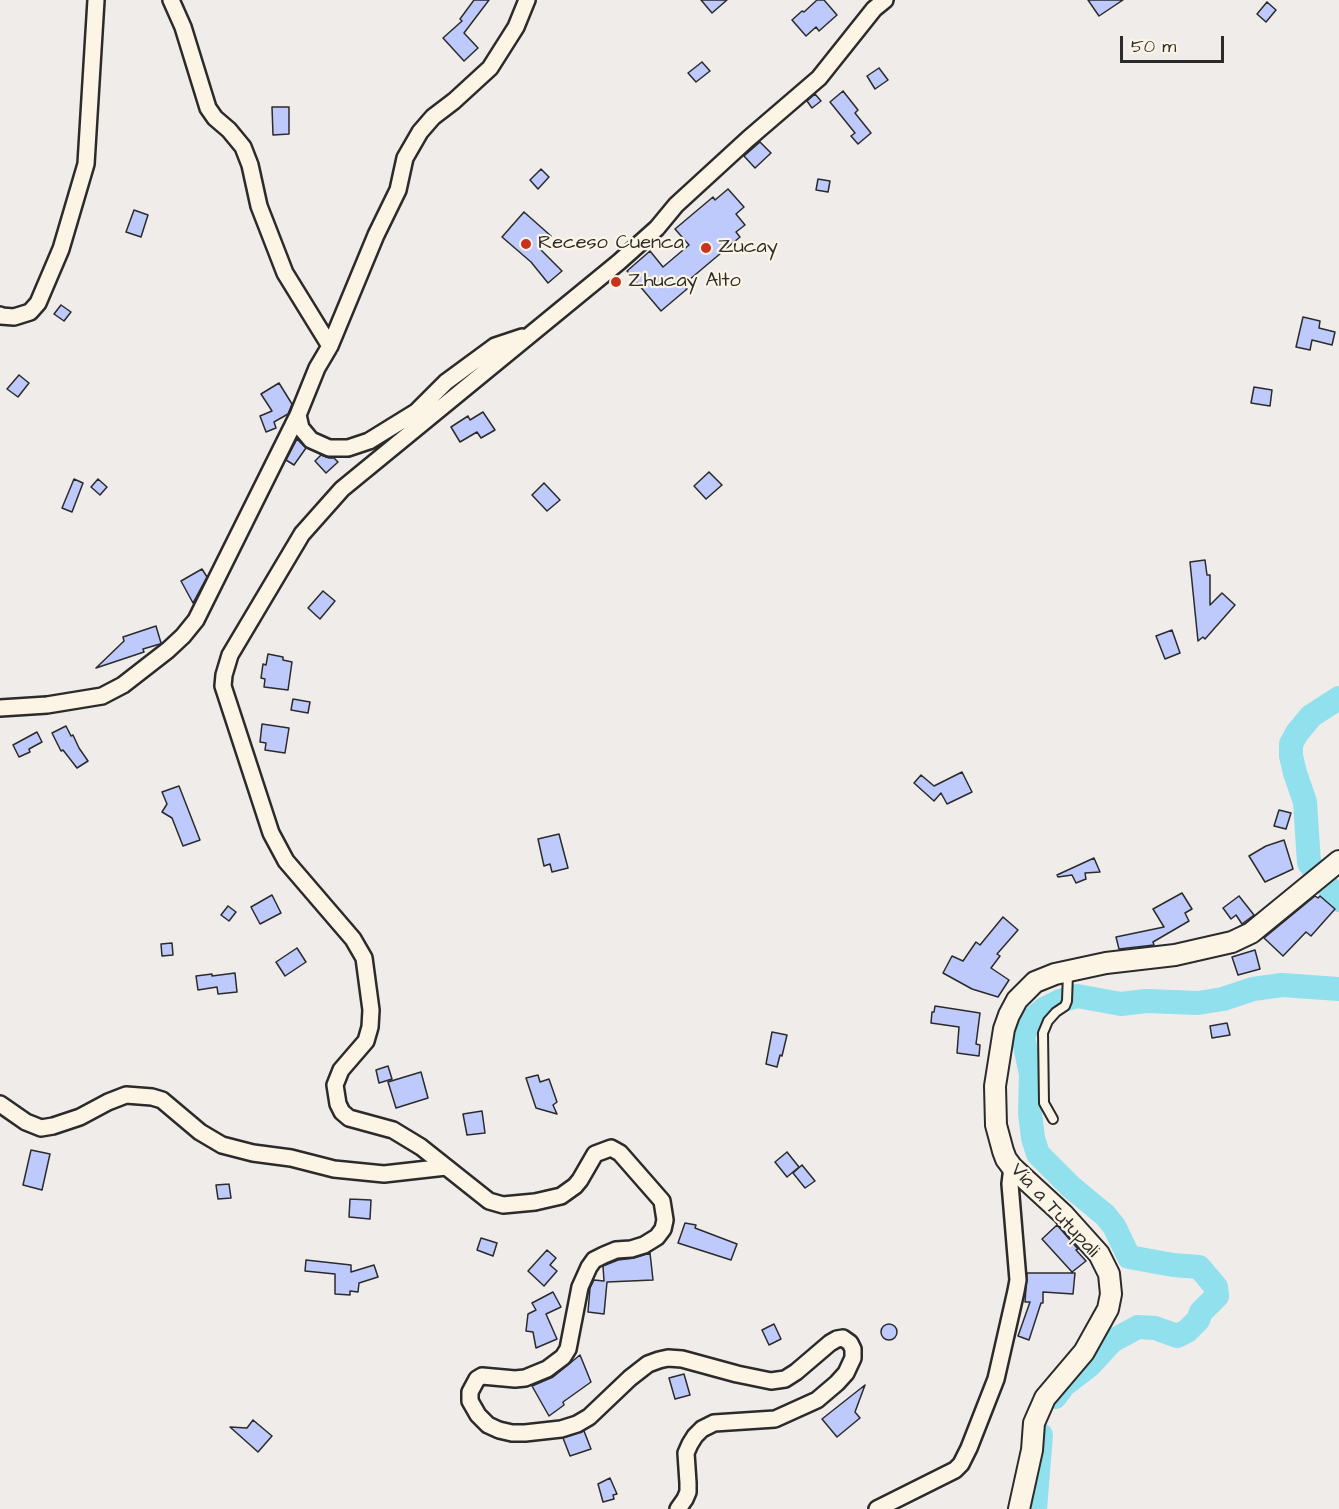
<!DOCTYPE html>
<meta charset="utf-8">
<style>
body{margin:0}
#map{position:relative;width:1339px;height:1509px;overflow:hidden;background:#f0ece9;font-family:"Architects Daughter",sans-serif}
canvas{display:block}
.scale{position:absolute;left:1120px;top:36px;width:104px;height:27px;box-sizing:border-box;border:3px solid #2b2b2b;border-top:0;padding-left:8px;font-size:18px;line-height:21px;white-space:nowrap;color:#2b2b2b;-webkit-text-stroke:4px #fcf5e5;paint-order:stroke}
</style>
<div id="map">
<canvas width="1339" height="1509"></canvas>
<div class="scale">50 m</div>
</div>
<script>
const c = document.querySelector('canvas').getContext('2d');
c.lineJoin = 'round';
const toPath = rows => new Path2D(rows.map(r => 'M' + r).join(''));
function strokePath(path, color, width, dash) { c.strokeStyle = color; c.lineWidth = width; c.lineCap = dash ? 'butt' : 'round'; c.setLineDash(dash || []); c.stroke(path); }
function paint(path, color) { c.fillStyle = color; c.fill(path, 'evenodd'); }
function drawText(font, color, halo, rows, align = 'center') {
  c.font = font + ' "Architects Daughter",sans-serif'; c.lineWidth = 4.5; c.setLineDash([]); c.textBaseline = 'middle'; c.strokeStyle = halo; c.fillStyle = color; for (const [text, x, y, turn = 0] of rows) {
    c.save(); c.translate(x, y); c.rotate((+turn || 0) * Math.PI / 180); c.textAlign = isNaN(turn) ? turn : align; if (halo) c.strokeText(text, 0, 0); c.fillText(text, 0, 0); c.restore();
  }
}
strokePath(toPath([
 [1339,698,1311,716,1297,733,1291,744,1291,756,1295,773,1305,802,1309,863,1339,900],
 [1055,1397,1064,1385,1090,1365,1112,1341,1138,1327,1155,1328,1177,1336,1187,1331,1198,1320,1201,1312,1217,1296,1216,1287,1199,1267,1173,1265,1129,1257,1114,1226,1105,1215,1071,1187,1038,1154,1033,1138,1030,1113,1031,1074,1023,1037,1030,1021,1044,1009,1060,1001,1077,996,1121,1004,1146,1001,1198,1003,1223,999,1253,989,1282,985,1339,989],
 [1035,1509,1041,1435]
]), '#90e0ed', 24);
const building = toPath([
 [474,0,489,0,464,33,478,48,464,61,443,38,462,21,460,19,474,0],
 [701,0,727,0,712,13,701,0],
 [817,0,824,0,837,15,819,31,816,27,806,36,792,20,802,11,804,12,817,0],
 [1088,0,1123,0,1099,16,1088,0],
 [1267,2,1276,10,1266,22,1257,14,1267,2],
 [702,62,710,71,696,82,688,73,702,62],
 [879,68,888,80,875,89,867,76,879,68],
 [843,91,858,110,855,113,871,133,858,144,851,136,855,133,830,102,843,91],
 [815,94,821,101,812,108,807,101,815,94],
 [272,107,289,107,289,134,273,135,272,107],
 [760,142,771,153,755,168,744,156,760,142],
 [541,169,549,177,538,189,530,180,541,169],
 [818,179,830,181,828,192,816,190,818,179],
 [728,189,744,207,736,214,745,225,736,232,740,237,683,285,687,289,661,311,627,271,650,251,663,267,689,245,675,229,713,197,715,200,728,189],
 [134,210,148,215,141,237,126,232,134,210],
 [524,212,551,236,540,249,562,271,548,283,531,262,502,237,524,212],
 [61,305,71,312,64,321,54,314,61,305],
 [1303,317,1320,321,1319,328,1335,332,1332,345,1312,340,1310,350,1296,347,1303,317],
 [19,375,29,383,18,397,7,389,19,375],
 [279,383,292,404,288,414,274,422,276,428,266,432,260,416,272,411,261,394,279,383],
 [1254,387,1272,390,1270,406,1251,403,1254,387],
 [483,412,495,430,481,438,477,432,460,442,451,427,468,416,470,420,483,412],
 [297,439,306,448,294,465,286,460,297,439],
 [321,455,329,458,334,458,338,462,326,473,315,461,321,455],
 [709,472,722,485,706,499,694,486,709,472],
 [74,479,83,483,72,512,62,508,74,479],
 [98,479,107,487,100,495,91,487,98,479],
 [544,483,560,500,547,511,532,495,544,483],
 [1205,560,1207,575,1210,575,1210,605,1222,593,1235,605,1205,639,1203,637,1198,641,1190,562,1205,560],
 [202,569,207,577,193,603,181,581,202,569],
 [323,591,335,601,320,619,308,608,323,591],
 [156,626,161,643,160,644,143,649,144,652,96,668,124,641,123,637,156,626],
 [1172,630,1180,653,1165,659,1156,636,1172,630],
 [268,654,283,657,283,660,292,662,288,690,264,687,265,679,261,678,263,664,266,665,268,654],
 [293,699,310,702,308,713,291,710,293,699],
 [262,724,289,728,285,753,265,750,266,743,260,742,262,724],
 [66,726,71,736,73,735,79,748,88,761,77,768,63,750,61,751,52,733,66,726],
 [37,732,42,742,29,749,30,752,19,757,13,745,37,732],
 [962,772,972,792,947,804,941,793,934,801,914,783,921,775,934,786,962,772],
 [179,786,200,840,183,846,172,818,162,812,167,804,162,792,179,786],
 [1279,810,1291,813,1286,829,1274,826,1279,810],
 [559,834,568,868,552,872,550,864,544,866,538,839,559,834],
 [1284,840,1293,869,1265,882,1249,856,1266,846,1284,840],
 [1094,858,1100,872,1085,873,1086,879,1076,883,1072,875,1058,877,1057,875,1094,858],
 [1182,893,1192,909,1185,913,1189,921,1153,942,1154,945,1119,949,1116,937,1164,927,1153,909,1182,893],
 [272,895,281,913,260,924,251,907,272,895],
 [1239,896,1254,915,1242,924,1236,915,1231,919,1223,908,1239,896],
 [1315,896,1318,898,1320,896,1335,909,1311,936,1306,932,1283,956,1264,938,1315,896],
 [228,906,236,912,229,921,221,915,228,906],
 [1003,917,1018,930,997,954,1000,956,991,968,1009,980,998,997,972,989,943,973,952,956,963,961,976,942,980,945,1003,917],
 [172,943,173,955,162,956,161,944,172,943],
 [297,948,306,962,285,976,276,962,297,948],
 [1255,950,1260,969,1238,975,1232,957,1255,950],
 [235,973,237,992,218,994,217,987,198,990,196,976,212,974,212,976,235,973],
 [935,1006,980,1013,976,1044,980,1045,979,1056,957,1053,959,1027,931,1023,932,1012,934,1012,935,1006],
 [1227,1023,1230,1035,1212,1038,1210,1026,1227,1023],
 [772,1032,787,1035,782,1056,780,1055,777,1067,766,1064,772,1032],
 [388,1066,392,1079,379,1083,376,1070,388,1066],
 [421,1072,428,1098,396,1108,388,1082,421,1072],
 [538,1075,540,1082,549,1079,557,1102,553,1105,557,1114,536,1108,526,1078,538,1075],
 [482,1111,485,1133,467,1135,463,1114,482,1111],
 [31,1150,50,1154,42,1190,23,1185,31,1150],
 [787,1152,799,1167,787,1177,775,1162,787,1152],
 [802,1165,815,1181,805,1188,793,1173,802,1165],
 [229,1184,231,1198,218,1199,216,1185,229,1184],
 [350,1199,371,1200,370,1219,349,1217,350,1199],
 [685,1223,696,1225,695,1228,737,1244,731,1260,678,1243,685,1223],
 [1057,1225,1078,1249,1076,1250,1086,1261,1072,1272,1042,1239,1057,1225],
 [481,1238,497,1243,493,1256,477,1250,481,1238],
 [547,1250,556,1258,550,1265,557,1271,544,1286,528,1271,547,1250],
 [650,1253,653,1280,607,1282,604,1314,588,1312,590,1288,594,1280,604,1281,603,1266,618,1260,634,1258,650,1253],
 [306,1260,351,1265,351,1272,374,1265,378,1277,359,1283,358,1292,350,1291,350,1295,335,1294,335,1274,305,1271,306,1260],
 [1027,1273,1075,1273,1073,1294,1043,1292,1043,1303,1041,1303,1029,1340,1018,1336,1030,1302,1025,1302,1027,1273],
 [553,1292,561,1307,546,1314,557,1339,536,1348,533,1332,526,1331,528,1314,536,1310,532,1303,553,1292],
 [774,1324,781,1339,769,1345,762,1330,774,1324],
 '881 1332a8 8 0 1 1 16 0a8 8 0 1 1-16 0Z',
 [580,1355,591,1382,563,1402,564,1405,549,1416,532,1386,553,1377,580,1355],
 [684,1374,690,1395,675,1399,669,1378,684,1374],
 [865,1385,855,1412,860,1418,837,1437,822,1419,865,1385],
 [253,1420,272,1436,258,1452,230,1427,247,1428,253,1420],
 [584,1431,591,1449,570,1456,563,1438,584,1431],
 [610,1478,617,1494,613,1495,614,1499,603,1502,598,1484,610,1478]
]);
paint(building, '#becafb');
strokePath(building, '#2b2b2b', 1.5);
const service = toPath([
 [1053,1119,1044,1103,1043,1033,1048,1021,1056,1012,1065,1006,1067,1001,1068,973]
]);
const minor = toPath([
 [171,0,183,27,208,108,215,118,229,130,243,147,250,165,259,206,285,273,330,346],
 [0,315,1,316,14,317,30,312,38,303,61,249,86,164,96,0],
 [522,337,495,346,446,382,416,412,369,441,348,448,329,448,311,440,301,428,298,415,317,368,330,346,376,235,398,190,405,158,420,132,433,117,454,101,490,68,516,27,527,0],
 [0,708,47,705,102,696,123,685,168,650,183,636,196,620,298,415],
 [0,1104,26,1122,41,1128,53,1126,80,1117,108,1102,126,1095,152,1097,162,1100,200,1132,222,1145,253,1153,291,1158,334,1169,384,1174,446,1167],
 [678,1509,685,1499,688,1492,688,1483,686,1453,690,1444,695,1436,702,1429,714,1423,775,1419,817,1400,837,1383,846,1373,853,1358,853,1349,850,1343,843,1338,837,1339,830,1343,796,1372,785,1379,771,1381,737,1374,682,1359,668,1358,659,1360,648,1364,630,1378,589,1417,577,1424,561,1429,525,1433,512,1433,499,1430,488,1425,478,1415,470,1401,470,1392,477,1379,482,1376,515,1379,525,1378,547,1369,563,1357,568,1349,580,1287,589,1267,594,1260,604,1255,616,1250,631,1249,644,1245,657,1237,663,1229,665,1220,662,1201,620,1153,611,1148,595,1154,580,1180,575,1186,561,1196,535,1202,503,1205,489,1201,421,1147,393,1130,349,1118,342,1112,338,1104,335,1085,341,1070,366,1041,370,1027,371,1010,364,958,353,939,286,861,271,833,223,686,224,675,230,655,302,534,342,489,619,262,657,228,676,205,748,139,819,78,874,9,885,0],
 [877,1509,955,1470,961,1464,969,1448,996,1379,1016,1291,1018,1280,1010,1184,1012,1167]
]);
const tertiary = toPath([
 [1019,1509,1032,1450,1034,1423,1045,1398,1084,1352,1108,1309,1111,1294,1109,1274,1099,1254,1063,1214,1012,1167,1006,1159,1003,1151,996,1125,995,1086,1004,1029,1009,1015,1017,1000,1035,982,1055,974,1106,963,1175,955,1232,942,1251,933,1339,861]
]);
strokePath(service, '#2b2b2b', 12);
strokePath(minor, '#2b2b2b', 20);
strokePath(tertiary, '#2b2b2b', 24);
strokePath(service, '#fcf5e5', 8);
strokePath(minor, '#fcf5e5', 15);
strokePath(tertiary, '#fcf5e5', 20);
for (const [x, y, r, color] of [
 [526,244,6,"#c8321e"],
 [706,248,6,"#c8321e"],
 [616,282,6,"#c8321e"]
]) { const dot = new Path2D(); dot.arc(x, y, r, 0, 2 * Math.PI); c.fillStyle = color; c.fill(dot); strokePath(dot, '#fcf5e5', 2); }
drawText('20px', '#2b2b2b', '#fcf5e5', [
 ["Receso Cuenca",538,244],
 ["Zucay",718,248],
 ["Zhucay Alto",628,282]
], 'left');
drawText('20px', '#2b2b2b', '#fcf5e5', [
 ["Vía a Tutupali",1054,1211,47]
]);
</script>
